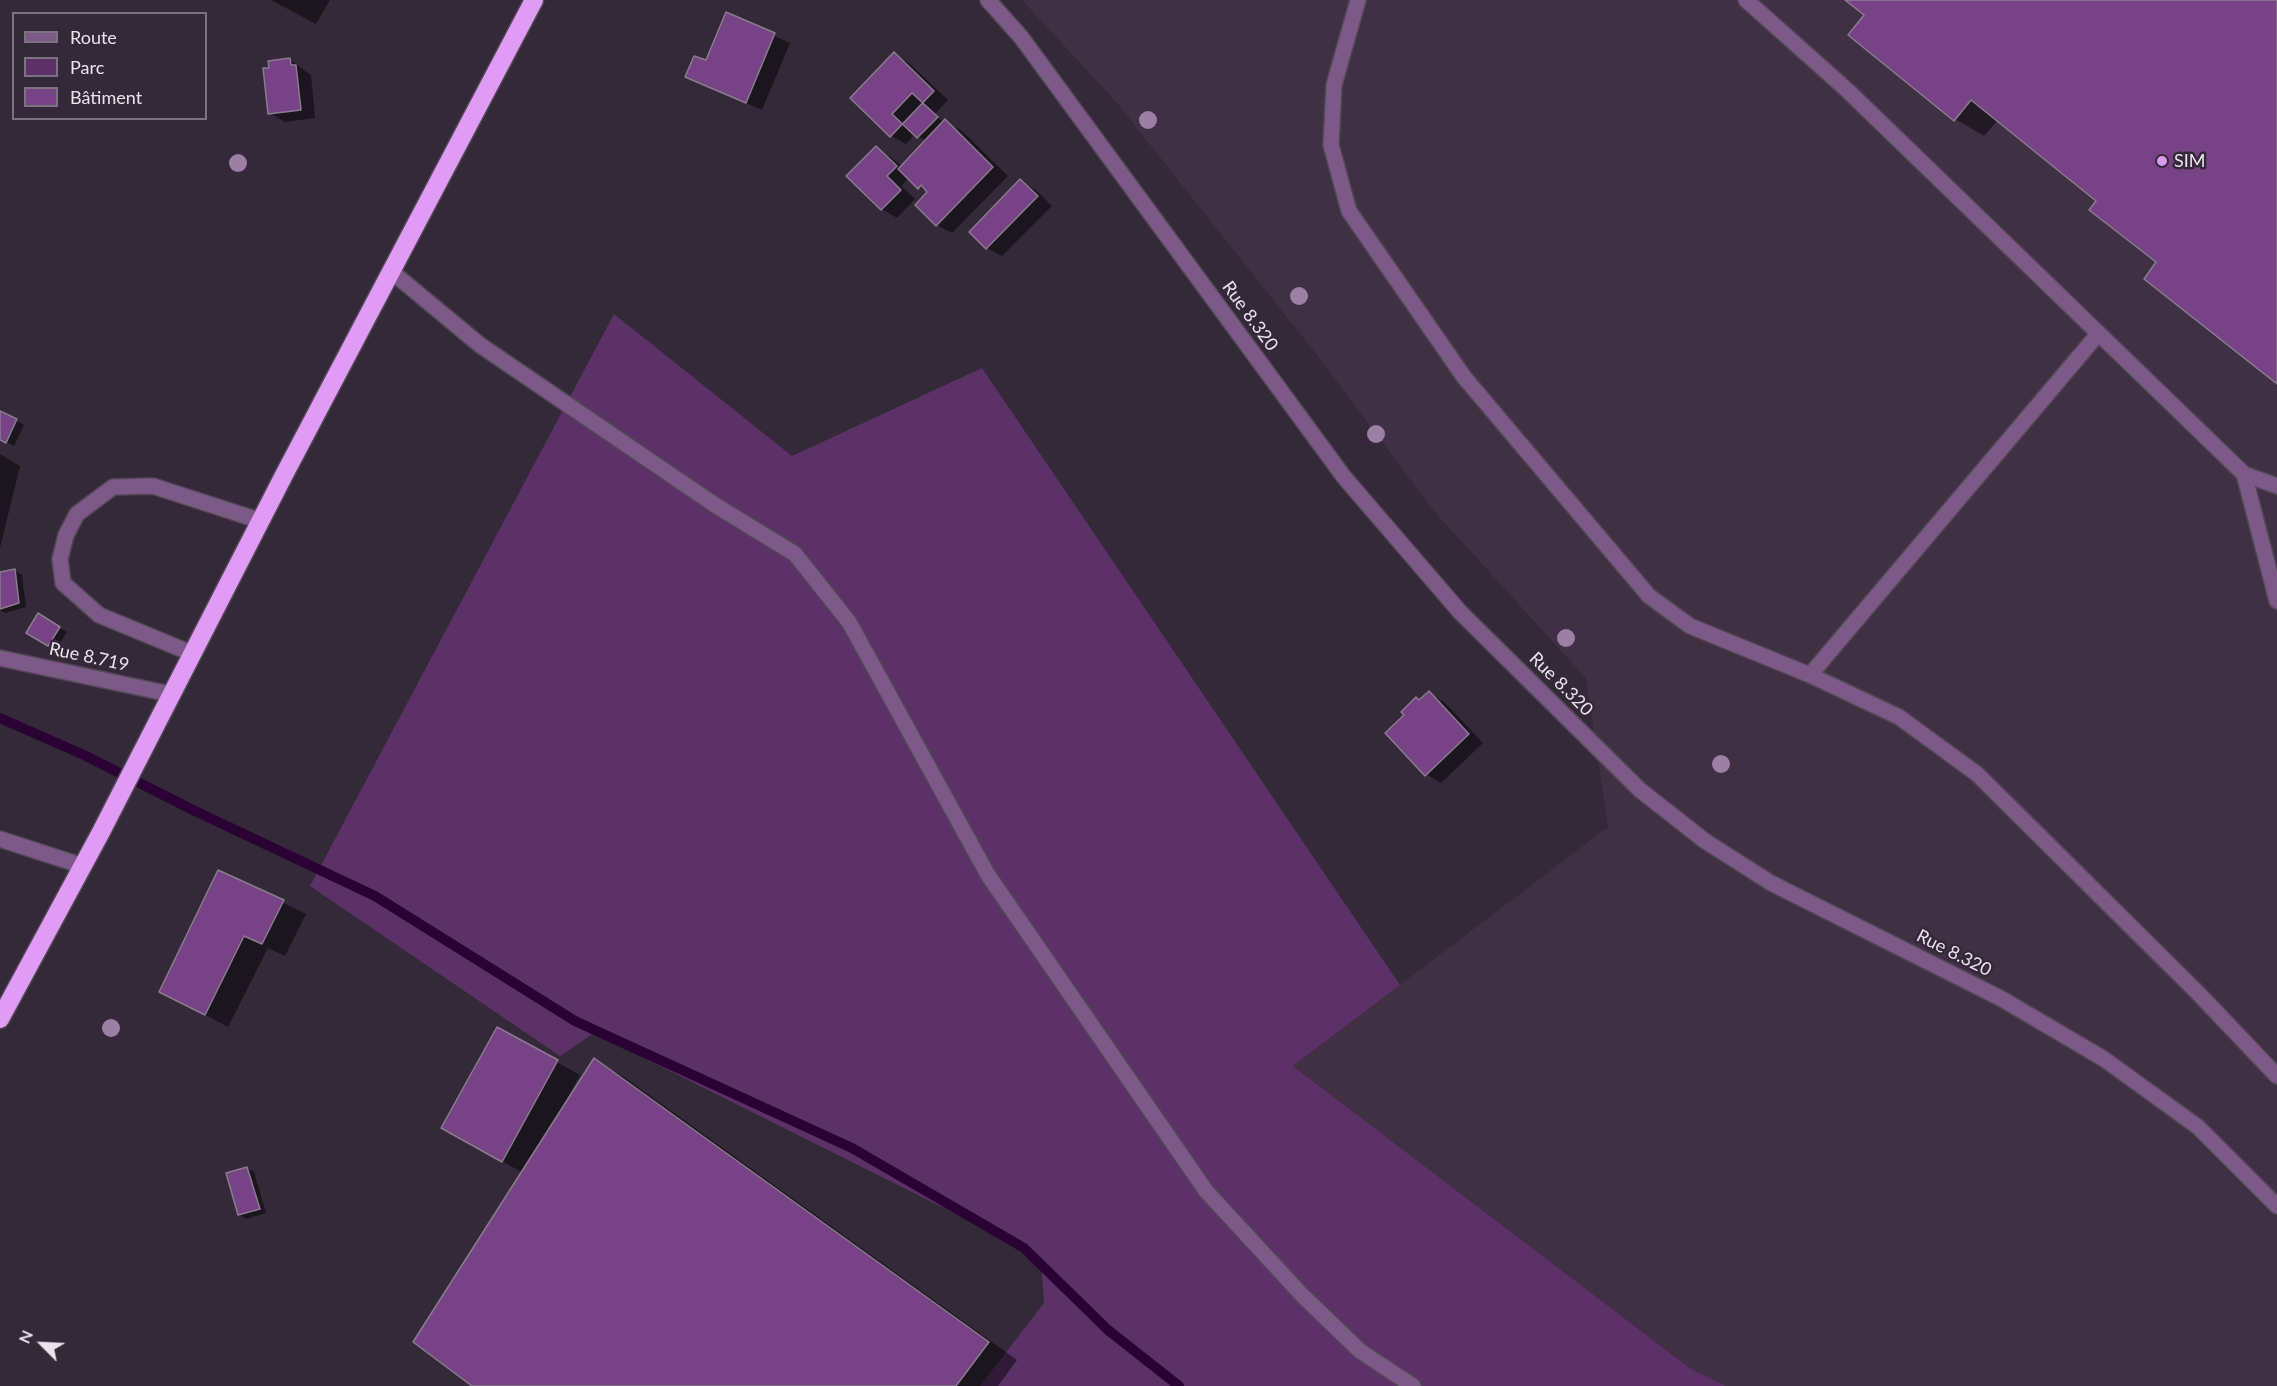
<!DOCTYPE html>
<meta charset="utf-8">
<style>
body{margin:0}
#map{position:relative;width:2277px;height:1386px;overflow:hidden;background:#342938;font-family:Lato,sans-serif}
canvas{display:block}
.legend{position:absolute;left:12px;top:12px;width:195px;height:108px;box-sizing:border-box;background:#342938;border:2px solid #7d7380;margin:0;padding:8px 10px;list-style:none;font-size:18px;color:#eae2ec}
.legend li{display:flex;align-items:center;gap:12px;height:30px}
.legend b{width:30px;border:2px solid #7d7380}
.north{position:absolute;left:12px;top:1314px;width:60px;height:60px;-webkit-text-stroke:4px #342938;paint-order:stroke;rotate:294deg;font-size:16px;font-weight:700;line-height:24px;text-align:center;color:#eae2ec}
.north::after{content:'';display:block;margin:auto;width:21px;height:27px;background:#eae2ec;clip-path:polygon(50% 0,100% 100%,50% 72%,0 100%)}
</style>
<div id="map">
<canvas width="2277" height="1386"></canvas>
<ul class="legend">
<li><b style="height:8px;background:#7c5987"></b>Route</li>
<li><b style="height:16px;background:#5b3167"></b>Parc</li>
<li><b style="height:16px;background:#774286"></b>Bâtiment</li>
</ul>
<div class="north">N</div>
</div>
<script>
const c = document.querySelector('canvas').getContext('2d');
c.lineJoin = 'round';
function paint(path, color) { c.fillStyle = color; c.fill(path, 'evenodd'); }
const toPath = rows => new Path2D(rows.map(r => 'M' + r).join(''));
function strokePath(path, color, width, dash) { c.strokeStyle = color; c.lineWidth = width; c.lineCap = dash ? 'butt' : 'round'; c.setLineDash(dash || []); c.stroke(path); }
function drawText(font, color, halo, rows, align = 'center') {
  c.font = font + ' Lato,sans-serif'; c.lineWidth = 5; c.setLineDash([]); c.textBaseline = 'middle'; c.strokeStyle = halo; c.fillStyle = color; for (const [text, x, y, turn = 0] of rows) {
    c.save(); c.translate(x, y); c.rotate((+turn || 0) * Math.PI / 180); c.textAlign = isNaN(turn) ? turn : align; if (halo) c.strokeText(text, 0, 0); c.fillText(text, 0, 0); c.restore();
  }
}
paint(toPath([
 [1022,0,2277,0,2277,1386,1726,1386,1691,1369,1293,1066,1608,827,1586,678,1432,509,1316,354,1117,103]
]), '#403044');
paint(toPath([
 [614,314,792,456,982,368,1400,985,1293,1066,1691,1369,1726,1386,980,1386,1044,1303,1041,1262,1024,1248,594,1033,560,1056,310,886]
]), '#5b3167');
paint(toPath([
 [271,0,330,0,316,24],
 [1847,0,2277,0,2277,382,2099,201,1998,120,1984,136,1955,119,1866,15],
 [726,14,790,43,762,110,687,77,706,62],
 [894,54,909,63,948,100,935,114,944,123,961,130,1008,176,952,233,937,225,928,193,909,178,901,186,915,199,897,218,882,209,848,176,876,147,902,166,926,141,915,134,906,144,890,135],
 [290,60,311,75,315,118,285,122,270,113,271,69],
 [1021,181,1036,190,1052,206,1002,256,987,248],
 [0,412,24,425,14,446,0,439],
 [0,454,20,466,0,548],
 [15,571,22,575,26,607,5,613,0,610,0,573],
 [38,615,67,632,56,649,28,632],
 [1429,693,1444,702,1483,743,1441,783,1426,774,1406,715],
 [219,872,306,914,285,956,268,948,228,1027,161,991],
 [498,1029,580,1075,568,1097,570,1099,594,1060,624,1077,1017,1360,998,1386,474,1386,523,1173,443,1128],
 [247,1168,254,1172,266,1213,246,1219,239,1214]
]), '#0007');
strokePath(toPath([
 [0,718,84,755,195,811,375,896,575,1021,852,1148,1024,1248,1108,1330,1179,1386]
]), '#2a0334', 10);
const building = toPath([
 [1845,0,2277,0,2277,384,2144,279,2156,262,2089,210,2096,201,1971,100,1954,121,1848,35,1864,15,1845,0],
 [726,12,775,33,746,103,685,77,694,56,706,60,726,12],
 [894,52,934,91,890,137,850,98,894,52],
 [290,58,291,65,296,65,301,110,268,114,263,68,269,68,268,61,290,58],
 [912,93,938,117,917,138,892,114,912,93],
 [945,119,993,167,936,226,915,205,927,192,921,185,918,189,898,169,945,119],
 [876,146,897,166,887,176,901,190,881,210,846,176,876,146],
 [1020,179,1038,196,986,249,969,232,1020,179],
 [0,411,17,419,6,443,0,440,0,411],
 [15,569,19,603,0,609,0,572,15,569],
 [38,613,60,627,48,646,26,633,38,613],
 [1429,691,1469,734,1425,776,1385,733,1404,715,1401,712,1416,697,1419,700,1429,691],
 [218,870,284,900,262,944,244,936,205,1015,159,992,218,870],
 [497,1027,558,1060,502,1162,441,1128,497,1027],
 [594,1058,989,1342,956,1386,472,1386,413,1342,594,1058],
 [247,1167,260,1209,238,1215,226,1173,247,1167]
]);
paint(building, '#774286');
strokePath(building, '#8a7c8e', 1.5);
const minor = toPath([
 [988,0,1021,37,1344,477,1460,612,1640,790,1705,841,1771,883,2002,999,2104,1059,2198,1127,2277,1206],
 [1358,0,1334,85,1331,145,1349,211,1464,377,1649,596,1690,626,1810,675,1899,717,1977,774,2199,994,2277,1076],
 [1746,0,1847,90,2244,474,2277,486],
 [392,272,480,345,715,505,795,554,849,622,988,875,1206,1191,1302,1295,1360,1351,1413,1386],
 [2244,474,2277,601],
 [191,653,99,615,63,583,60,559,66,535,77,514,113,487,153,486,261,521],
 [0,658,170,694],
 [1810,675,2098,334],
 [0,839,83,866]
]);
const highway = toPath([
 [0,1019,101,832,284,475,534,0]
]);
strokePath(minor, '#514755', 18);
strokePath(highway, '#514755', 21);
strokePath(minor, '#7c5987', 15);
strokePath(highway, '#e09bf5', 18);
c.fillStyle = '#9b7fa5';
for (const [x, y] of [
 [1148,120],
 [238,163],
 [1299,296],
 [1376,434],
 [1566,638],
 [1721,764],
 [111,1028]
]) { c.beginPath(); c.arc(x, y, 9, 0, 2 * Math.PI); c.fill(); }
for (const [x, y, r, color] of [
 [2162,161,6,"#dd98f3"]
]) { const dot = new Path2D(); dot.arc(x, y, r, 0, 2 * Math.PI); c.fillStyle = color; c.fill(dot); strokePath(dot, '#342938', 2); }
drawText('18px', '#eae2ec', '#342938', [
 ["SIM",2174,161]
], 'left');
drawText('18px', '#eae2ec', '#342938', [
 ["Rue 8.320",1250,316,54],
 ["Rue 8.719",89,657,12],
 ["Rue 8.320",1561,684,45],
 ["Rue 8.320",1954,953,27]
]);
</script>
